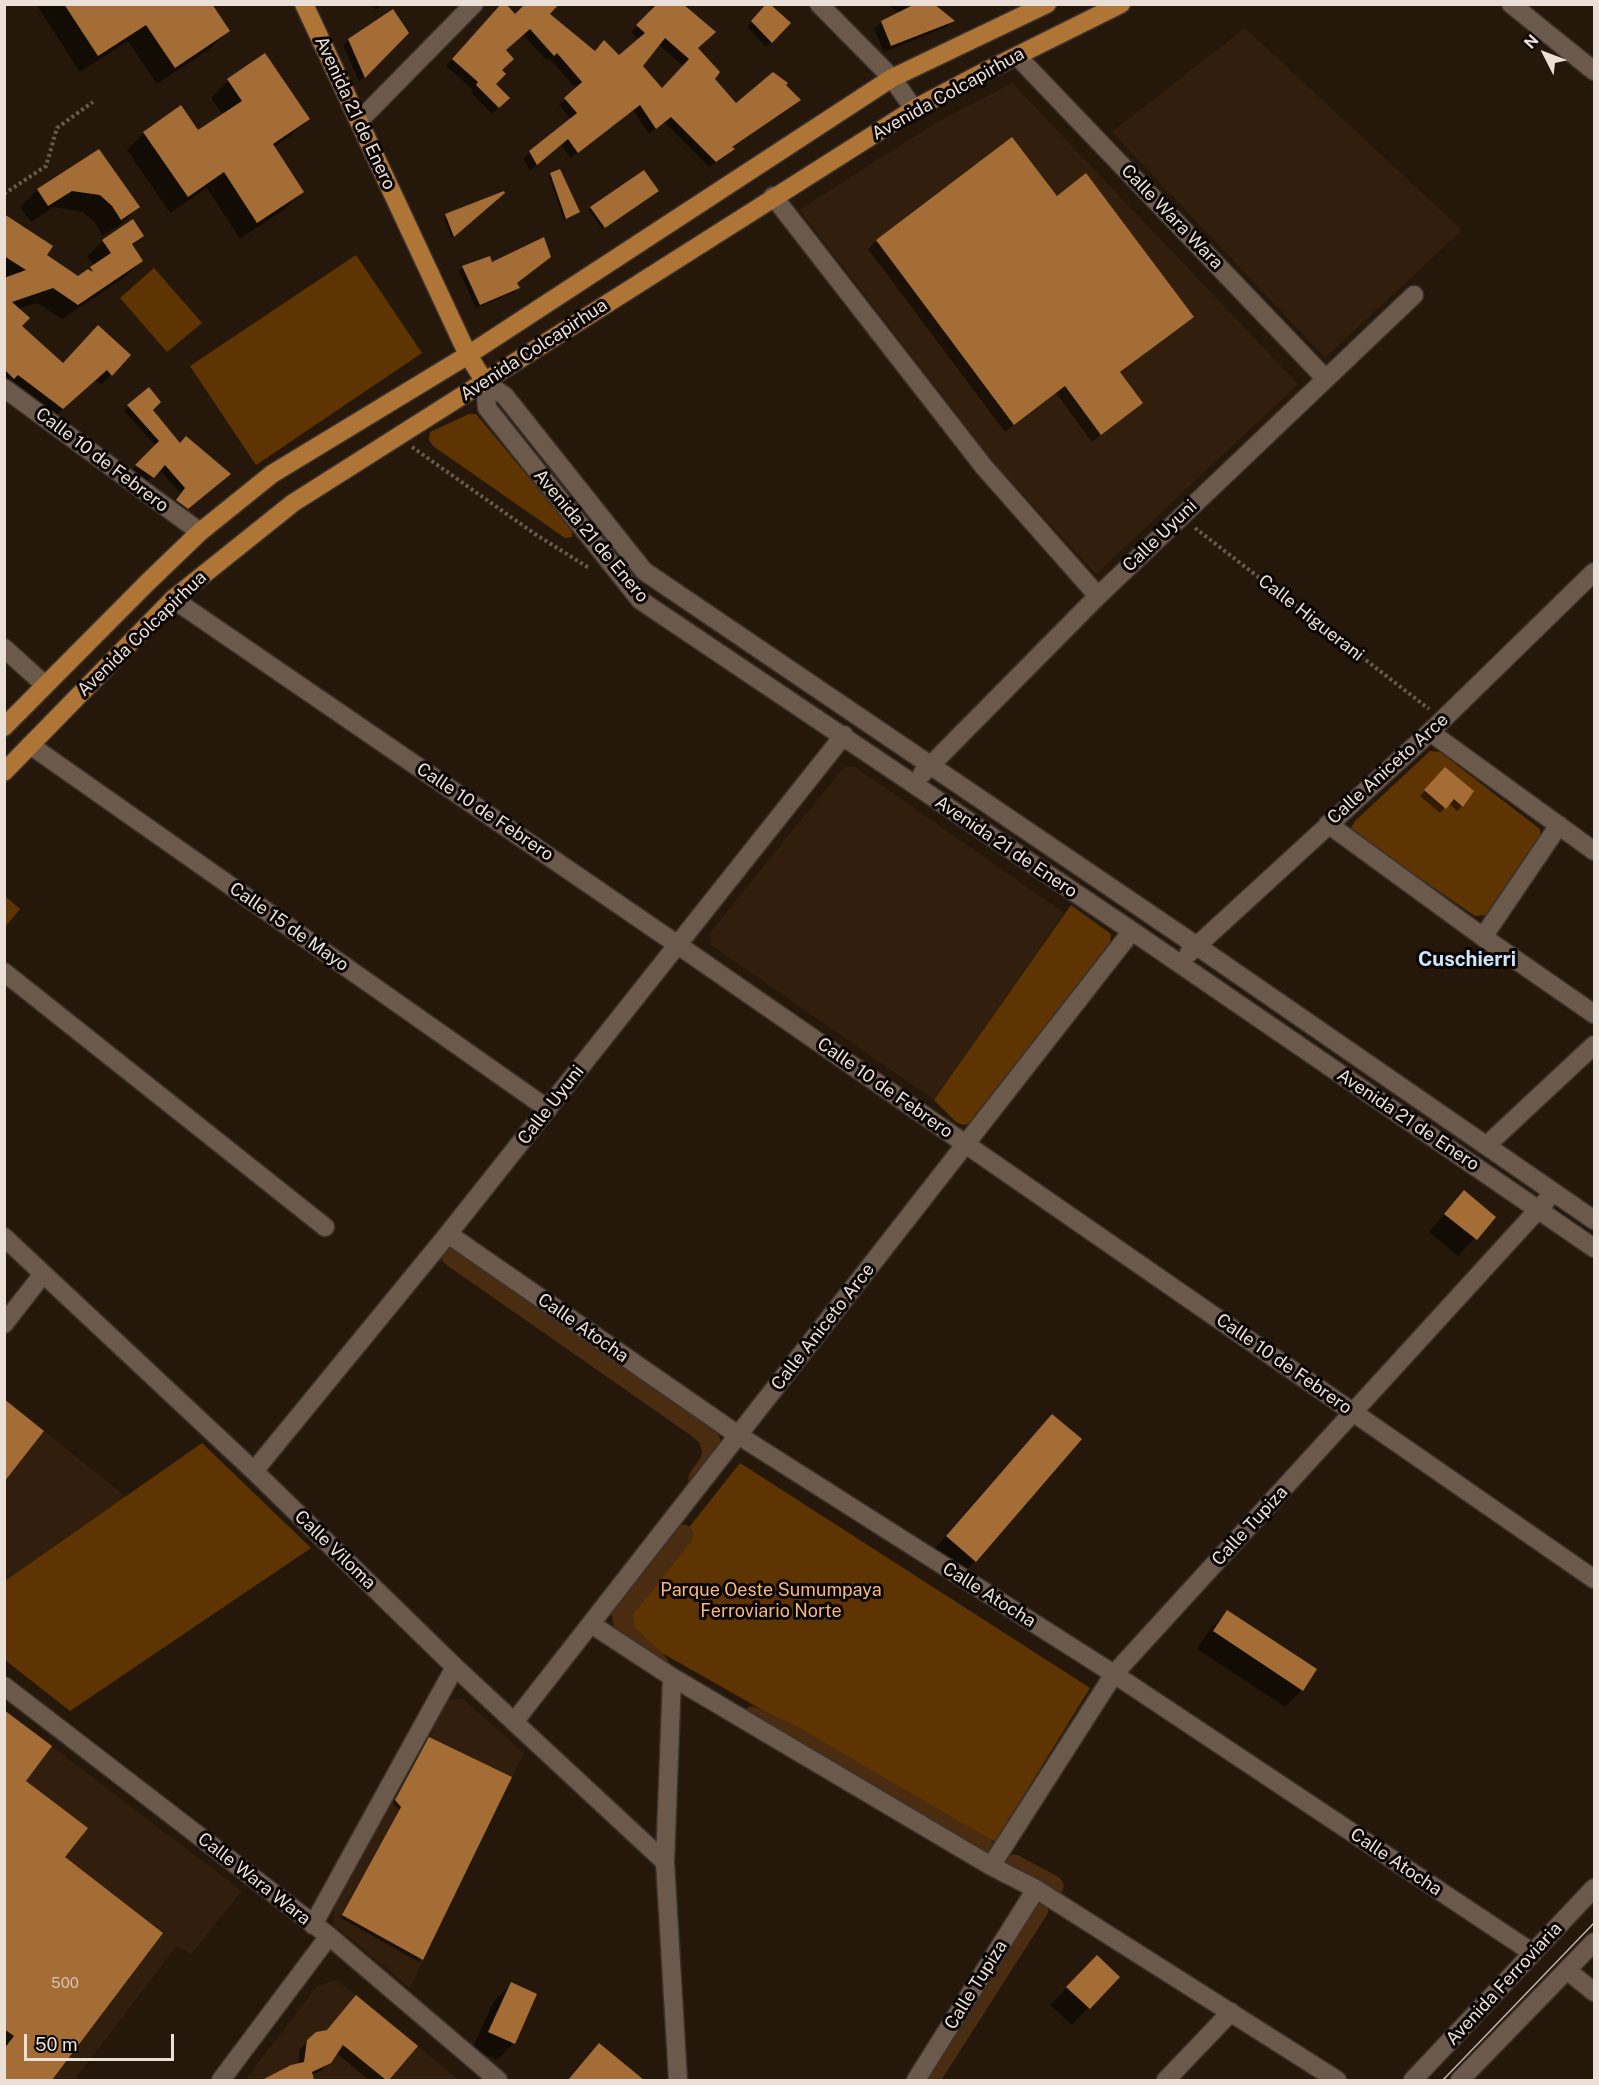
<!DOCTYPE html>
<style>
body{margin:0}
#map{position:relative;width:1599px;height:2085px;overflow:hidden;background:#25180b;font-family:"Public Sans",sans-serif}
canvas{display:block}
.frame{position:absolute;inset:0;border:6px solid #eae0d7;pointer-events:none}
.north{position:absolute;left:1515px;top:24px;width:60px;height:60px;-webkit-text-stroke:4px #0a0502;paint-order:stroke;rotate:312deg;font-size:16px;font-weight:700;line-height:24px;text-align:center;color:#eae0d7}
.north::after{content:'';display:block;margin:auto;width:21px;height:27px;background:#eae0d7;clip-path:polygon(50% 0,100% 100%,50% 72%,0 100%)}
.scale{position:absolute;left:24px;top:2034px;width:150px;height:27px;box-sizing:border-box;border:3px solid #eae0d7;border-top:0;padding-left:8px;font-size:18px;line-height:21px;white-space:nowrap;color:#eae0d7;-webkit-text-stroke:4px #0a0502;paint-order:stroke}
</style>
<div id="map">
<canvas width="1599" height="2085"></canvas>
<div class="frame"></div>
<div class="north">N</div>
<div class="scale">50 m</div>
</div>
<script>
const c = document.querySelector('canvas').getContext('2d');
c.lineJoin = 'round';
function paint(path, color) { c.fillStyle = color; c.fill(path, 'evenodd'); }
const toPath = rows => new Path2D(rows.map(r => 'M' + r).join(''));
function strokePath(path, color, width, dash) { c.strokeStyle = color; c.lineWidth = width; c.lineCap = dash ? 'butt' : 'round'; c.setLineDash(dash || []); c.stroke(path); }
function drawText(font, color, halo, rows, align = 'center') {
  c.font = font + ' "Public Sans",sans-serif'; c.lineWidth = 6; c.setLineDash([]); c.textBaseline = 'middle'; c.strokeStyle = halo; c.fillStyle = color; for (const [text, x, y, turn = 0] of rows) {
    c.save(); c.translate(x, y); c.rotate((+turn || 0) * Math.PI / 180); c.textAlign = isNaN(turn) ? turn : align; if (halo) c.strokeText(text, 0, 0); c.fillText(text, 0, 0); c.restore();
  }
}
paint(toPath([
 [1245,28,1462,230,1325,358,1112,132],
 [1012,83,1298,384,1096,574,997,466,799,210,934,124],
 [854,766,1064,913,934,1100,711,945,709,934,844,767],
 [4,1399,126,1497,5,1581,4,1581],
 [463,1699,524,1753,462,1877,410,1988,334,1925,333,1906,429,1737,447,1700],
 [4,1710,242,1891,191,1954,177,1946,74,2080,5,2080],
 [337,1980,356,1995,459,2080,245,2080,317,1986]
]), '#311e0c');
paint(toPath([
 [356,255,422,353,256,465,190,366],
 [154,268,202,323,167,352,120,298],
 [469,414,476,414,572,529,572,537,565,538,433,446,429,440,430,432],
 [1430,751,1440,752,1540,829,1541,843,1486,915,1475,916,1352,832,1351,828,1355,821],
 [5,896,20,909,5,927],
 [1071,905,1111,934,1110,943,970,1123,963,1125,956,1122,934,1100],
 [202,1443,311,1548,70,1711,5,1660,5,1581],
 [740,1463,1090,1688,995,1842,625,1632,622,1612]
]), '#5e3402');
paint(toPath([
 [36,4,111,4,228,30,211,48,157,84,128,41,80,72],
 [371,4,382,4,376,10],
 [646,4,692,4,687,10,696,49,713,79,736,105,785,84,799,100,731,148,732,150,726,156,709,167,664,122,649,134,633,110,571,158,560,144,530,171,523,159,571,119,559,105,576,89,549,58,547,61,522,34,505,50,494,84,508,98,492,114,471,92,473,90,446,66,497,10,515,16,548,14,595,52,619,57,639,40,631,32,652,10],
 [658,44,683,66,662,90,641,66],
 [888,4,932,4,953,21,946,27,884,52,874,29,882,22,899,14],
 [762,10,789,23,766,47,747,27],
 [407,32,359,82,343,45,349,40],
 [265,55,308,118,291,135,273,148,302,192,285,209,240,239,207,188,170,213,127,150,144,133,197,132,223,115,211,98,228,81],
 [1012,139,1056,198,1192,316,1119,374,1141,403,1092,442,1056,393,1005,432,868,249,876,241],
 [99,151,138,207,121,224,103,236,95,223,83,212,54,207,31,222,20,207,37,190],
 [551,174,579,212,564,220,549,177],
 [503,193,452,238,444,218,446,216],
 [655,193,602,229,589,210,591,208],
 [4,215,45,255,78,277,94,266,87,256,103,241,142,236,132,247,141,261,126,276,62,319,37,303,18,309,20,326,63,364,88,337,111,375,101,385,95,380,52,419,4,386],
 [491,264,516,283,519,288,515,292,476,308,459,271,463,267],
 [128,406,151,410,180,445,225,478,183,513,172,505,181,494,159,469,148,481,132,470,156,446,124,411],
 [1440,774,1462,806,1457,811,1449,803,1440,813,1420,796],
 [1464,1192,1494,1217,1458,1256,1429,1232],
 [1052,1416,975,1561,958,1578,930,1554,982,1493],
 [1227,1612,1302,1690,1285,1707,1197,1649,1210,1629],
 [4,1712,24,1781,63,1857,161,1933,50,2080,4,2080,4,2048,7,2045,4,2044],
 [427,1741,510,1778,419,1962,341,1918,399,1810,393,1803],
 [1080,1974,1118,1977,1072,2025,1050,2005],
 [511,1984,514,2043,497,2060,472,2049,494,2001],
 [308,2041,415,2046,387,2080,369,2080,336,2053,321,2071,311,2075,312,2080,276,2080,283,2073,298,2065,300,2049],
 [599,2045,642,2080,569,2080]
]), '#0007');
strokePath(toPath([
 [452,1256,697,1427,708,1436,713,1450,711,1461,699,1478],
 [658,1664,625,1632,622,1612,683,1535],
 [752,1717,793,1736,984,1848],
 [1014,1865,1053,1886],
 [934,2072,1038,1909]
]), '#4a2d10', 21);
paint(toPath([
 [64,4,212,4,230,31,175,68,146,25,98,56],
 [501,4,506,4,515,14,525,4,559,4,550,14,595,51,604,40,619,55,645,33,636,25,656,5,683,4,716,32,698,48,720,72,715,79,736,103,773,72,788,83,786,85,801,100,732,147,735,149,716,162,671,117,656,129,640,105,578,153,568,139,537,165,529,151,577,113,564,98,582,82,557,53,554,56,530,29,506,50,514,59,502,70,506,74,496,84,510,98,499,108,476,85,478,82,452,59],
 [665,38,689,59,662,88,643,66],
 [766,4,770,4,791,23,772,43,751,21],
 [915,4,934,4,955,21,891,46,881,21],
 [393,9,409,33,365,78,348,39],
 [265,53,310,119,273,144,304,192,257,223,224,172,188,197,143,132,181,105,198,130,242,101,227,79],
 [1012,137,1057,196,1086,173,1194,317,1120,372,1143,403,1101,435,1065,386,1014,425,876,240],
 [99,149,140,207,121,220,112,206,100,195,72,191,48,206,37,189],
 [560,169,580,212,566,219,550,173],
 [644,170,659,191,605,228,590,207],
 [504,191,505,193,454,237,445,214],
 [4,214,53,246,47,255,78,276,88,269,93,272,90,267,111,253,102,240,133,219,144,236,132,244,143,261,78,305,53,288,12,302,30,318,22,326,63,363,98,325,131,355,112,376,107,370,63,409,18,375,14,379,4,369,4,278,26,270,4,256],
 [544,237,551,257,517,283,520,288,480,305,462,266,490,256,492,262],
 [149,387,161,402,153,410,180,443,186,436,231,474,188,509,176,500,185,488,165,465,154,478,135,465,159,441,127,405],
 [1445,767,1474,791,1463,807,1454,799,1446,809,1424,790],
 [1464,1190,1496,1217,1477,1240,1444,1214],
 [4,1399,44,1431,4,1482],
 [1052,1414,1082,1439,976,1562,946,1536],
 [1227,1610,1317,1669,1303,1691,1213,1631],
 [4,1710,52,1746,26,1781,88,1828,65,1857,163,1933,52,2080,4,2080,4,2049,14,2036,4,2029],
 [429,1737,512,1777,423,1960,342,1915,401,1807,395,1800],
 [1097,1955,1120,1977,1090,2009,1066,1987],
 [511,1982,537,1994,515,2044,488,2032],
 [356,1995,418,2046,389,2080,386,2080,343,2045,331,2063,312,2072,314,2080,262,2080,291,2065,304,2062,307,2040,316,2032,327,2030],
 [599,2043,644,2080,568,2080]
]), '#a46d36');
const minor = toPath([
 [819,4,892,78,914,109],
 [1511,4,1594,71],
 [1017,56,1326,379],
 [359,121,474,4],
 [773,196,984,467,1098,596],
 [485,382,487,408,640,600,1132,931,1594,1248],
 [485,382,505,396,644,571,1197,946,1594,1220],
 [4,388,200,532],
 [173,599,678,945,1594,1579],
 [4,648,45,685],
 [1430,732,1594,851],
 [30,745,548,1109],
 [922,774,1098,596,1414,295],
 [1328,824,1483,937,1594,1014],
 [1483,937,1559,825],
 [1189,953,1430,732,1594,572],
 [4,972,325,1227],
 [1487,1145,1594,1045],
 [448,1234,738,1435,1114,1674,1533,1953],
 [4,1237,254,1471,455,1667,665,1862],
 [4,1324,43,1274],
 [254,1471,448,1234,844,735],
 [591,1624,672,1677,991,1866,1036,1889,1337,2080],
 [672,1677,665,1862,678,2080],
 [4,1686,329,1936,498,2080],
 [514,1722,1132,931],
 [991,1866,1114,1674,1546,1201],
 [313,1925,455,1667],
 [1568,1971,1594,1992],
 [221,2080,329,1936],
 [916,2080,1036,1889],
 [1166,2080,1231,2012],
 [1413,2080,1594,1888],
 [1460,2080,1594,1942]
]);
const major = toPath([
 [304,4,468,355,485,382],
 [4,727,148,582,200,532,272,474,468,355,892,78,1047,4],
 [4,772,173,599,293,503,914,109,980,74,1121,4]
]);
strokePath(minor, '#3a302b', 21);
strokePath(major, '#3a302b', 21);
strokePath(toPath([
 [4,194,46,166,57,128,93,102],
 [412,447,535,534,589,568],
 [1195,528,1429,709]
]), '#665a4e', 4, [3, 3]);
strokePath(minor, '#6b5a4c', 18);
strokePath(major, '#af7536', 18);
strokePath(toPath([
 [1443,2080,1594,1923]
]), '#c2b7ae', 1.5);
drawText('15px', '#d8c3af', null, [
 ["500",65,1983]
]);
drawText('18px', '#eae0d7', '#0a0502', [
 ["Avenida Colcapirhua",948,94,-29],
 ["Avenida 21 de Enero",355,113,65],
 ["Calle Wara Wara",1172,217,46],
 ["Avenida Colcapirhua",534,350,-33],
 ["Calle 10 de Febrero",102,460,37],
 ["Avenida 21 de Enero",591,536,50],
 ["Calle Uyuni",1160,536,-44],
 ["Calle Higuerani",1311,618,38],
 ["Avenida Colcapirhua",142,634,-44],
 ["Calle Aniceto Arce",1388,769,-42],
 ["Calle 10 de Febrero",485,812,34],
 ["Avenida 21 de Enero",1006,847,34],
 ["Calle 15 de Mayo",289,927,35],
 ["Calle 10 de Febrero",885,1088,35],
 ["Calle Uyuni",551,1105,-52],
 ["Avenida 21 de Enero",1408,1120,34],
 ["Calle Aniceto Arce",823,1327,-52],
 ["Calle Atocha",583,1328,35],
 ["Calle 10 de Febrero",1284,1364,35],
 ["Calle Tupiza",1250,1526,-47],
 ["Calle Viloma",335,1550,44],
 ["Calle Atocha",989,1595,32],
 ["Calle Atocha",1396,1862,34],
 ["Calle Wara Wara",254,1879,38],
 ["Avenida Ferroviaria",1504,1984,-47],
 ["Calle Tupiza",976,1985,-58]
]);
drawText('18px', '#f7b87e', '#0a0502', [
 ["Parque Oeste Sumumpaya",771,1590],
 ["Ferroviario Norte",771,1611]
]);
drawText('bold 20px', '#cce6fb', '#0a0502', [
 ["Cuschierri",1467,960]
]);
</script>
